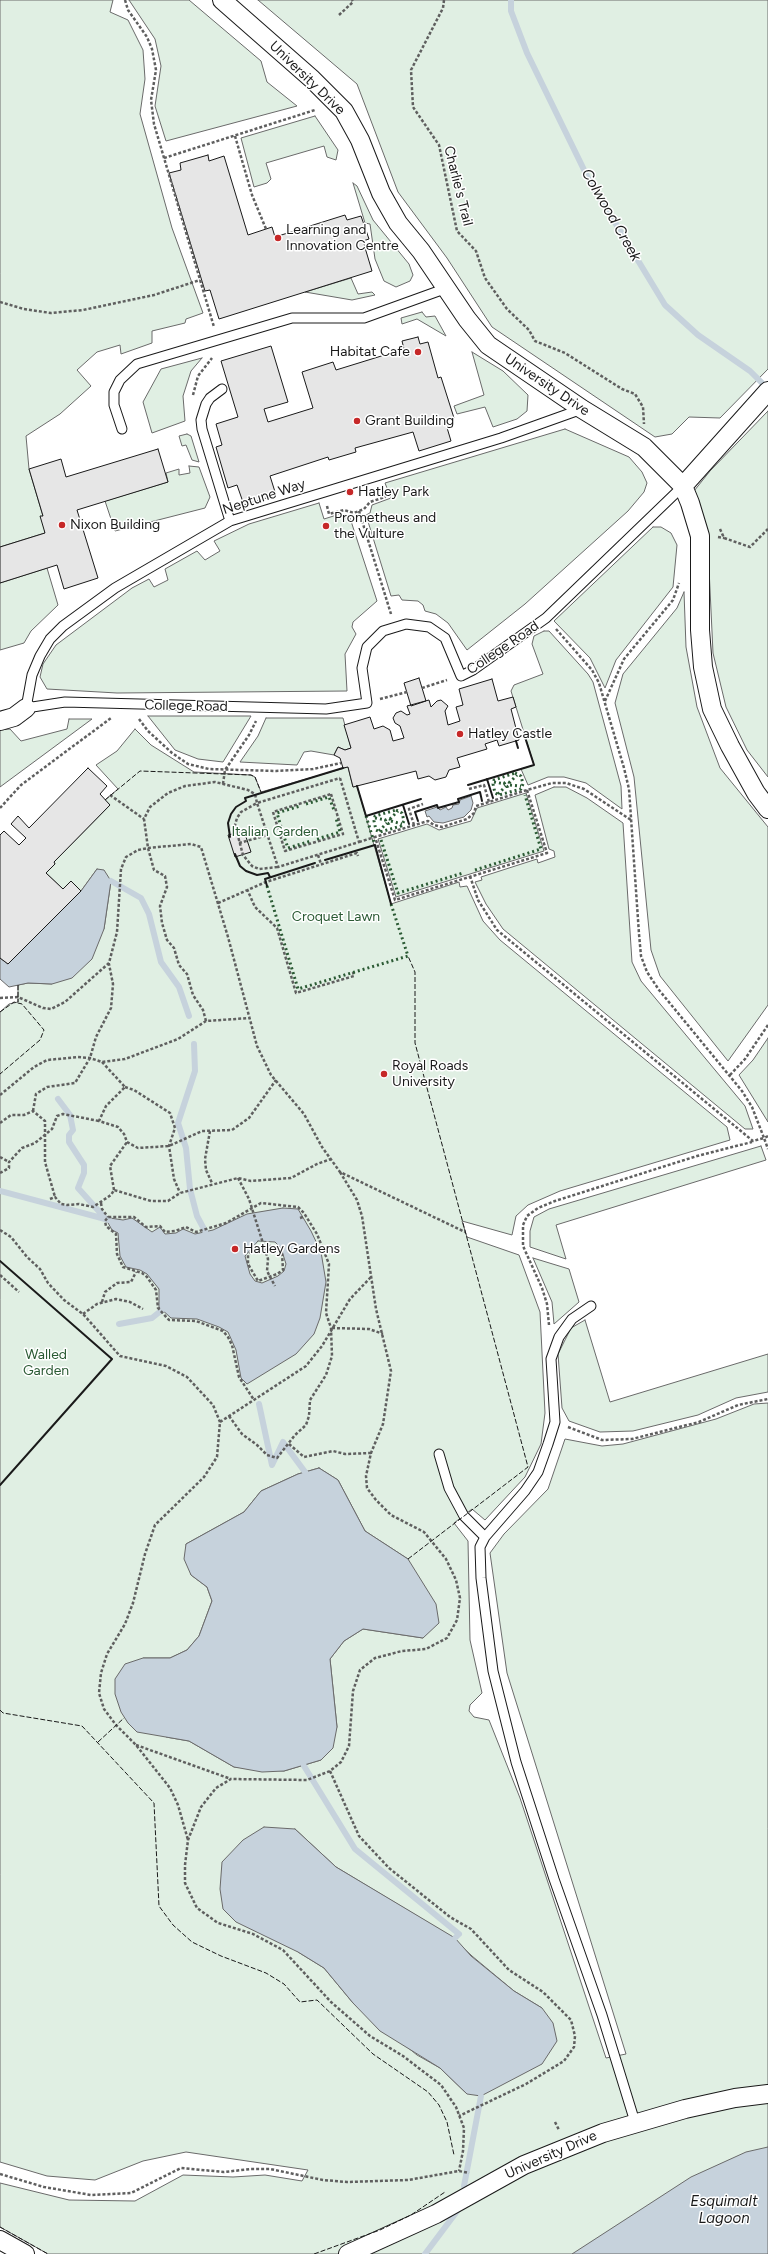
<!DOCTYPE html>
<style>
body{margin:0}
canvas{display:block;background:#fff}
</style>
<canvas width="768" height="2254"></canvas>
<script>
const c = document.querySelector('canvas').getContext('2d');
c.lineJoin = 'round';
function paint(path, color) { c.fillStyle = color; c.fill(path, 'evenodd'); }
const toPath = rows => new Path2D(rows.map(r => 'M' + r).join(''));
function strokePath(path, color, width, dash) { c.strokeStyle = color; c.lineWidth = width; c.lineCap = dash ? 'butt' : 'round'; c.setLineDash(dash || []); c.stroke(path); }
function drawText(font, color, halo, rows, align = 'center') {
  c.font = font + ' Figtree,sans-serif'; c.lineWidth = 3; c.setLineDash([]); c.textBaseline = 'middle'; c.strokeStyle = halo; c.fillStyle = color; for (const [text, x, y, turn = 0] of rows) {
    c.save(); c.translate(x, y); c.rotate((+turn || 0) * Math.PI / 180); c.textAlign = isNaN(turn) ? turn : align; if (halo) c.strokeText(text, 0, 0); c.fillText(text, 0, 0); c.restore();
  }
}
const green = toPath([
 [0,0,113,0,110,12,128,20,143,50,145,79,140,114,172,228,203,313,186,319,185,323,152,331,152,343,121,354,120,345,97,352,77,370,91,386,60,414,26,436,29,469,43,516,45,533,0,547,0,0],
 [129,0,189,0,261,61,267,82,297,106,166,141,155,106,161,66,155,39,129,0],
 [258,0,768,0,768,369,720,418,689,417,672,434,655,437,492,327,447,258,398,192,357,84,258,0],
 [315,116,338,150,336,160,327,157,324,146,266,163,271,179,267,183,254,187,241,138,315,116],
 [353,183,357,186,373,220,409,264,413,275,410,281,396,287,384,281,375,259,370,224,365,223,353,183],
 [351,278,358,294,372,292,375,295,352,300,305,292,351,278],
 [422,312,426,317,435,316,446,336,417,319,402,324,401,318,422,312],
 [472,352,503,371,528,395,527,411,517,419,493,427,485,407,457,414,454,406,484,395,472,352],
 [202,358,191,371,183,396,185,421,152,433,143,402,161,369,202,358],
 [768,411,768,777,747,750,726,707,713,653,708,547,694,491,710,471,768,411],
 [565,429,629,457,642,472,647,483,644,492,628,511,525,604,467,650,448,623,436,614,425,611,423,605,418,601,402,600,399,595,391,596,366,515,370,513,372,505,391,498,385,483,565,429],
 [187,434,191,436,199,462,192,460,186,445,182,446,179,436,187,434],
 [189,466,199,467,210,497,205,508,115,531,105,501,168,482,166,473,179,469,179,475,190,473,189,466],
 [319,503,324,519,340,514,343,518,350,518,377,601,353,622,352,627,356,634,345,654,347,691,117,693,47,689,40,677,43,664,56,645,132,588,149,579,154,587,168,580,165,569,197,551,205,560,220,551,214,541,249,524,319,503],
 [653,527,661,527,671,533,677,545,673,587,616,660,605,688,590,658,554,621,653,527],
 [47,568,58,605,31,631,24,643,0,650,0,583,47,568],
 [684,592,686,647,697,707,720,768,768,827,768,1005,728,1061,660,976,651,950,634,777,615,703,623,674,677,608,684,592],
 [544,631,549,631,588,674,593,682,621,786,622,809,586,783,564,777,548,777,528,785,521,769,534,765,511,691,514,685,543,674,532,644,534,636,544,631],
 [148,716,251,716,223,762,198,759,175,750,148,716],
 [266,718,343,718,351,748,345,750,338,747,334,755,311,751,304,752,297,765,240,762,258,736,266,718],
 [69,719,92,719,0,787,0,730,10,729,21,741,67,729,69,719],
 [135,729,151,745,194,772,251,775,255,777,261,792,348,767,353,787,357,786,391,904,459,882,460,887,467,886,483,921,500,940,727,1127,730,1140,560,1191,528,1205,516,1216,512,1235,462,1221,467,1237,519,1255,540,1312,545,1413,541,1444,525,1477,485,1520,472,1509,454,1523,468,1541,470,1640,482,1693,470,1705,469,1711,474,1717,489,1720,520,1798,606,2058,626,2054,507,1673,490,1553,504,1534,548,1489,565,1439,602,1446,623,1444,716,1419,754,1404,768,1403,768,2254,48,2254,0,2227,0,2183,69,2200,135,2201,183,2175,233,2177,265,2175,302,2181,308,2170,186,2152,143,2161,95,2180,47,2176,0,2162,0,1012,9,1004,18,1002,18,985,28,983,52,984,104,929,111,881,97,869,81,891,71,881,63,889,46,873,55,864,54,862,110,805,105,800,118,789,96,765,117,751,135,729],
 [319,1468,338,1480,365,1531,408,1559,423,1638,363,1629,344,1641,330,1659,337,1727,321,1760,284,1771,234,1767,189,1741,166,1737,143,1658,170,1658,187,1650,199,1636,212,1601,207,1587,191,1575,186,1544,244,1512,261,1491,298,1474,319,1468],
 [295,1829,336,1867,452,1937,472,1956,514,1991,542,2008,466,2093,440,2068,417,2055,353,2003,324,1968,298,1952,295,1829],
 [554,787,566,787,587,798,623,823,632,962,641,981,745,1106,753,1129,745,1129,503,929,486,904,475,882,482,880,481,877,537,859,538,863,555,857,554,851,549,849,535,795,554,787],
 [526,793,544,851,396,897,378,839,427,824,439,830,471,821,477,808,526,793],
 [768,1038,768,1122,739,1075,753,1060,768,1038],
 [761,1146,766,1160,556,1225,566,1259,530,1247,530,1231,534,1217,549,1209,761,1146],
 [533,1258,569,1269,579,1302,554,1324,552,1302,533,1258],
 [585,1320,610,1402,768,1354,768,1392,736,1398,698,1415,633,1431,600,1432,569,1421,562,1408,558,1354,571,1328,585,1320]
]);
paint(green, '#e0efe3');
strokePath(green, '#6a6a6a', 1);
const water = toPath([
 [471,796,473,803,471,810,464,817,443,823,434,822,429,816,427,817,425,811,437,807,440,810,446,807,448,810,452,808,453,805,459,804,460,800,471,796],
 [97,869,104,870,111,881,104,929,92,959,72,978,52,984,28,983,9,987,0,979,0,958,8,964,81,891,97,869],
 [283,1208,298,1209,311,1231,321,1252,326,1282,320,1318,314,1334,296,1354,247,1384,241,1378,236,1350,228,1332,219,1327,197,1319,171,1318,159,1307,159,1289,147,1274,140,1270,126,1267,120,1256,118,1233,112,1230,107,1221,110,1218,123,1220,132,1218,152,1232,160,1227,165,1234,176,1233,183,1229,195,1234,213,1230,247,1214,283,1208],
 [258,1241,275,1242,281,1248,286,1264,284,1271,278,1276,262,1283,255,1281,250,1274,245,1256,258,1241],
 [319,1468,338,1480,365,1531,408,1559,436,1604,439,1623,423,1638,363,1629,344,1641,330,1659,337,1727,333,1748,321,1760,284,1771,262,1772,234,1767,189,1741,137,1732,128,1723,121,1712,115,1694,115,1679,125,1664,143,1658,170,1658,187,1650,199,1636,212,1601,207,1587,191,1575,184,1559,186,1544,244,1512,261,1491,298,1474,319,1468],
 [264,1827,295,1829,336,1867,455,1938,471,1956,514,1991,542,2008,553,2023,557,2041,542,2064,481,2096,467,2094,440,2068,380,2031,353,2003,324,1968,298,1952,236,1922,223,1909,220,1889,222,1862,243,1840,264,1827],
 [768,2147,768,2254,572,2254,691,2177,746,2152,768,2147]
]);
paint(water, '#c6d2dc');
strokePath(water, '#6a6a6a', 1);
strokePath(toPath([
 [511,0,511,11,527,53,588,178,665,305,698,335,750,371,768,389],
 [111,881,141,898,149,914,161,962,179,987,189,1016],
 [194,1044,195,1071,178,1123,186,1148,190,1189,197,1216,205,1231],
 [58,1099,70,1115,73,1130,69,1135,69,1142,84,1165,84,1173,78,1188,105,1218],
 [0,1191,109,1220],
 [119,1324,152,1318,162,1310],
 [259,1404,272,1465,283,1442,305,1472],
 [304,1766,355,1849,459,1934,455,1938],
 [464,2186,481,2096],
 [425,2254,458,2210]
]), '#c6d2dc', 6);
const building = toPath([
 [208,155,209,161,224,156,248,235,272,227,275,237,345,215,347,220,361,216,369,239,363,241,372,271,219,319,210,290,205,291,169,173,181,170,180,163,208,155],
 [418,337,420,344,428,342,438,378,441,377,454,418,445,421,451,441,419,451,413,432,355,448,356,452,329,460,328,457,270,476,276,495,244,505,237,485,228,488,216,447,222,445,216,424,238,417,221,361,271,346,288,402,264,409,268,422,313,408,302,372,333,362,336,370,404,349,402,341,418,337],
 [158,449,168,482,77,510,98,578,64,589,57,565,0,583,0,547,45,533,40,516,43,516,29,469,61,459,66,477,158,449],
 [419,678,426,701,411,706,404,683,419,678],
 [492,679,498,701,513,697,516,707,511,709,519,740,499,746,497,740,485,744,487,749,457,758,460,767,449,770,446,777,435,780,429,776,418,779,416,771,353,787,348,767,343,768,340,758,334,755,338,747,345,750,351,748,344,725,370,717,374,729,383,726,390,730,393,741,404,738,400,726,395,723,393,718,396,713,401,711,407,715,410,714,407,706,429,700,431,707,437,701,441,700,448,706,445,711,448,725,460,721,456,707,463,705,459,689,492,679],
 [88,768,107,786,100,794,110,805,54,862,55,864,46,873,63,889,71,881,81,891,8,964,0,958,0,835,4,831,19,845,26,838,11,824,18,816,29,828,88,768],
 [244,831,251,852,235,857,228,835,244,831]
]);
paint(building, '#e6e6e6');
strokePath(building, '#1a1a1a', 1);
const service = toPath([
 [222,389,210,398,206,404,201,420,202,429,230,521],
 [582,409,501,438,230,521,115,588,63,626,50,639,40,656,32,675,26,708,65,702,326,709,367,703,362,668,367,647,383,631,406,624,429,627,445,638,461,676,473,670,546,618,683,486],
 [122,429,114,405,114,392,120,380,137,364,292,318,364,318,447,288],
 [591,1306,572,1319,559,1337,551,1359,555,1422,548,1444,538,1472,525,1491,485,1537,480,1547,481,1578,493,1671,516,1762,554,1879,602,2015,635,2122],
 [439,1454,449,1488,464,1516,485,1537]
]);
const minor = toPath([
 [222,0,312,79,344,111,360,140,381,193,398,223,421,251,467,319,488,345,582,409,644,447,683,486,690,503,700,536,700,630,703,667,712,709,730,746,756,793,768,809],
 [683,486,768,391],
 [0,721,14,717,26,708],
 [0,2240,25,2254],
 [348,2254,436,2214,524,2165,603,2133,685,2109,735,2098,768,2094]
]);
strokePath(service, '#1a1a1a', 11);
strokePath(minor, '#1a1a1a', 20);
strokePath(toPath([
 [125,0,128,10,147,37,152,49,156,70,151,100,154,124,214,327],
 [444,0,443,8,411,70,413,107,439,145,457,231,476,251,485,278,507,309,529,330,535,341,565,353,622,389,635,394,643,407,644,424],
 [339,15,353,2,352,0],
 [235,136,252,195,266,229],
 [164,158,315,110],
 [0,302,24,309,51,313,83,310,154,295,200,280],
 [193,395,198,376,212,358],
 [327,506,329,514,344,510,354,513,364,509,370,502,385,497,383,490],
 [359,511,391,614],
 [720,529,724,538,750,547,768,529],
 [718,537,724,538],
 [556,629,592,670,599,683,624,768,629,789,639,934,641,956,647,972,659,990,742,1091,752,1107,764,1138,768,1136],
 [422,688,447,680],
 [380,699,407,692],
 [605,701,624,659,673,600,679,583],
 [139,719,148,731,172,753,188,764,209,769,276,771,313,769,341,763],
 [340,778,359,842,278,867,257,803,340,778],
 [223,784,225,770,249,735,256,721],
 [469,789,484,785,489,802],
 [527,790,547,853,395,900,375,837,428,821,434,825,442,827,467,819,474,813,476,806,489,802,527,790,552,783,566,783,584,789,631,820],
 [331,794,343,834,285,851,273,812,331,794],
 [110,795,144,819],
 [0,808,21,785,111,718],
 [414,825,409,809,423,804],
 [359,842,375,837],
 [239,843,268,835],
 [318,855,321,864],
 [470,876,478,900,497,930,753,1141,764,1138,768,1149],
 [247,889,255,907,277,928,296,993,354,976,353,972],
 [218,903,266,882,357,853,358,856],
 [0,998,18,997,43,1008,51,1009,65,1002,109,963,117,932,121,869,126,857,138,850,148,848,191,844,201,847,228,937,257,1046,271,1075,304,1114,322,1147,340,1172,465,1232],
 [206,1021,203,1010,193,995,187,974,179,965,174,948,167,940,162,923,160,906,167,887,165,876,154,870,148,848,144,819,150,807,168,793,185,786,215,782,248,790,255,794,257,803,241,812,237,818,235,825,243,855,252,866,259,869,278,867],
 [102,1062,125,1087,106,1106,99,1121,118,1127,124,1134,127,1142,138,1148,169,1146,202,1131,232,1130,249,1118,276,1080],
 [730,1075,745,1059,768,1025],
 [125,1087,134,1090,170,1113,175,1128,169,1146,174,1179,180,1193],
 [0,1095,34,1067,47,1060,78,1057,90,1058,102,1062,125,1059,178,1039,206,1021,250,1018],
 [33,1111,36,1094,47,1087,75,1083,90,1058,96,1037,111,1008,113,984,109,964],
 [0,1123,11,1115,24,1115,33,1111,45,1121,45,1162,55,1197],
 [210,1131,205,1159,206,1170,212,1183],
 [0,1157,9,1162],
 [340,1172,357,1200,362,1216,376,1309,391,1371,383,1424,371,1453,366,1476,367,1488,376,1500,391,1515,424,1532,446,1559,456,1580,460,1598,457,1620,447,1638,426,1649,402,1651,375,1658,360,1670,353,1691,349,1746,341,1762,330,1771,307,1780,231,1779,216,1788,201,1807,188,1840,185,1865,185,1883,197,1908,218,1923,253,1934,283,1950,331,2002,370,2036,403,2056,441,2085,456,2107,464,2128,463,2151,459,2171],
 [0,1173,9,1168,9,1162,22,1148,35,1143,52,1129,57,1116,63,1114,99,1121],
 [238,1178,249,1199,268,1259,267,1271,275,1286],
 [114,1190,110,1166,127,1142],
 [50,1199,55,1197,61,1204,67,1205,79,1204,93,1207,111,1195,114,1190,151,1201,168,1201,180,1193,238,1178,251,1181,291,1178,317,1164,331,1159],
 [101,1203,102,1209,108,1217],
 [300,1218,306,1216],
 [0,1230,11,1237,27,1257,40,1269,48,1283,64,1300,83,1314,120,1356,166,1366,187,1377,213,1405,220,1422,217,1457,204,1477,155,1525,145,1554,133,1603,125,1624,107,1654,101,1673,99,1693,104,1709,116,1725,136,1745,170,1788,178,1805,188,1840],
 [270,1246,279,1248,282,1254,283,1270,277,1274,258,1281,248,1264,248,1255,253,1250,270,1246],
 [0,1275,19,1292],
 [102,1302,105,1292,117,1283,131,1282,136,1272],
 [83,1314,97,1304,116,1299,130,1302,143,1309],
 [549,1325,547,1304,542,1288,523,1246,523,1225,527,1216,538,1208,555,1201,697,1156,752,1142],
 [332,1328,369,1329,383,1334],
 [229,1416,242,1434,257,1445,267,1455,277,1458,295,1435,306,1425,309,1416,310,1400,326,1375,332,1356,331,1328,326,1313,329,1264,317,1234,304,1213,298,1207,261,1203,226,1223,196,1232,186,1227,175,1231,165,1232,160,1226,146,1227,134,1217,108,1217,105,1221,106,1226,116,1234,117,1254,123,1267,142,1273,147,1277,156,1290,158,1308,169,1320,196,1321,223,1331,228,1337,232,1345,239,1377,254,1400],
 [220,1422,306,1366,322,1346,350,1299,371,1277],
 [568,1427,602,1440,632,1439,699,1422,738,1405,768,1399],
 [289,1444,304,1457,333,1451,345,1454,371,1453],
 [136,1745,231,1779],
 [330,1771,359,1836,389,1868,450,1917,471,1929,509,1970,543,1992,571,2020,575,2036,574,2047,564,2061,526,2084,459,2116],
 [555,2122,559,2130],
 [0,2174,44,2187,91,2195,131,2193,181,2168,224,2172,251,2169,270,2169,323,2180,347,2182,408,2180,459,2171,469,2173]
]), '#5f5f5f', 2.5, [3, 2]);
strokePath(service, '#fff', 9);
strokePath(minor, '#fff', 18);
strokePath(toPath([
 [515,773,521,776,523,784,521,789,499,795,495,793,493,784,494,780,515,773],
 '504.5 784a2.5 2.5 0 1 1 5 0a2.5 2.5 0 1 1-5 0Z',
 [494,782,505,784],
 [509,783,517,775],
 [510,785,521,786],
 [498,794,506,786],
 [306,804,329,797,334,810],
 [396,810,402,813,404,821,401,826,380,832,376,830,374,821,375,816,396,810],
 [366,816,375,845],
 [375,818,386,820],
 '385.5 821a2.5 2.5 0 1 1 5 0a2.5 2.5 0 1 1-5 0Z',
 [390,819,398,811],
 [391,821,402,824],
 [281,827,277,813,300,806],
 [379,831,387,823],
 [283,834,288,848,311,841],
 [317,839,340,832,336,818],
 [381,840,398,893,463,873],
 [475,870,541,849,525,795],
 [267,886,298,989,408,956,391,904]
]), '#2b5a34', 3, [2, 3]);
strokePath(toPath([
 [105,800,140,771,251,775,255,777,261,792],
 [18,985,18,1002],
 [0,1012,14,1002,22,1004,44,1030,40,1040,0,1074],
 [408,1559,528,1467,415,1043,415,972,408,956],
 [0,1710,3,1713,82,1726,154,1803,159,1906,173,1925,192,1942,221,1956,266,1973,284,1984,300,2002,317,2000,373,2054,428,2092,439,2105,447,2122,454,2155],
 [98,1742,124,1718],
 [0,2227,48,2254],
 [314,2254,380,2230,411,2215,445,2192]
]), '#1a1a1a', 1, [5, 2]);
strokePath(toPath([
 [516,741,518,748],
 [487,779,493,798],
 [468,785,534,765,523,731],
 [357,786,366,816,421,799],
 [403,805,409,824],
 [418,821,415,812,437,805,438,808,459,802,458,799,480,792,482,801],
 [230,837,228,823,231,814,236,807,246,801,245,798,343,768],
 [235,854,240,866,246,871,257,875,268,873,270,877],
 [325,860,375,845,391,904],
 [267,886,265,879,315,863],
 [0,1261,112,1359,0,1485]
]), '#1a1a1a', 2);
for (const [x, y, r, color] of [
 [278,238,4,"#c62828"],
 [418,352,4,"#c62828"],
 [357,421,4,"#c62828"],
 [350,492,4,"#c62828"],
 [62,525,4,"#c62828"],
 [326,526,4,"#c62828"],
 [460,734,4,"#c62828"],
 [384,1074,4,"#c62828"],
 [235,1249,4,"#c62828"]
]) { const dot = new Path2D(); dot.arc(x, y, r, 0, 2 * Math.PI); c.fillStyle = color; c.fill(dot); strokePath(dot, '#fff', 1.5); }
drawText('14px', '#1a1a1a', '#fff', [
 ["University Drive",307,78,44],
 ["Charlie's Trail",458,186,76],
 ["University Drive",547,385,34],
 ["Neptune Way",264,497,-18],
 ["College Road",503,648,-34],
 ["College Road",186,706,1],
 ["University Drive",551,2155,-24]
]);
drawText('14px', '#1a1a1a', '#fff', [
 ["Learning and",286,230],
 ["Innovation Centre",286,246],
 ["Habitat Cafe",410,352,"right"],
 ["Grant Building",365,421],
 ["Hatley Park",358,492],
 ["Prometheus and",334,518],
 ["the Vulture",334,534],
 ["Nixon Building",70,525],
 ["Hatley Castle",468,734],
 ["Royal Roads",392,1066],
 ["University",392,1082],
 ["Hatley Gardens",243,1249]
], 'left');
drawText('14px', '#2b5a34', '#fff', [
 ["Italian Garden",275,832],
 ["Croquet Lawn",336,917],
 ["Walled",46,1355],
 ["Garden",46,1371]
]);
drawText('italic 15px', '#1a1a1a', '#fff', [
 ["Colwood Creek",611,215,60],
 ["Esquimalt",724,2202],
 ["Lagoon",724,2219]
]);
</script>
